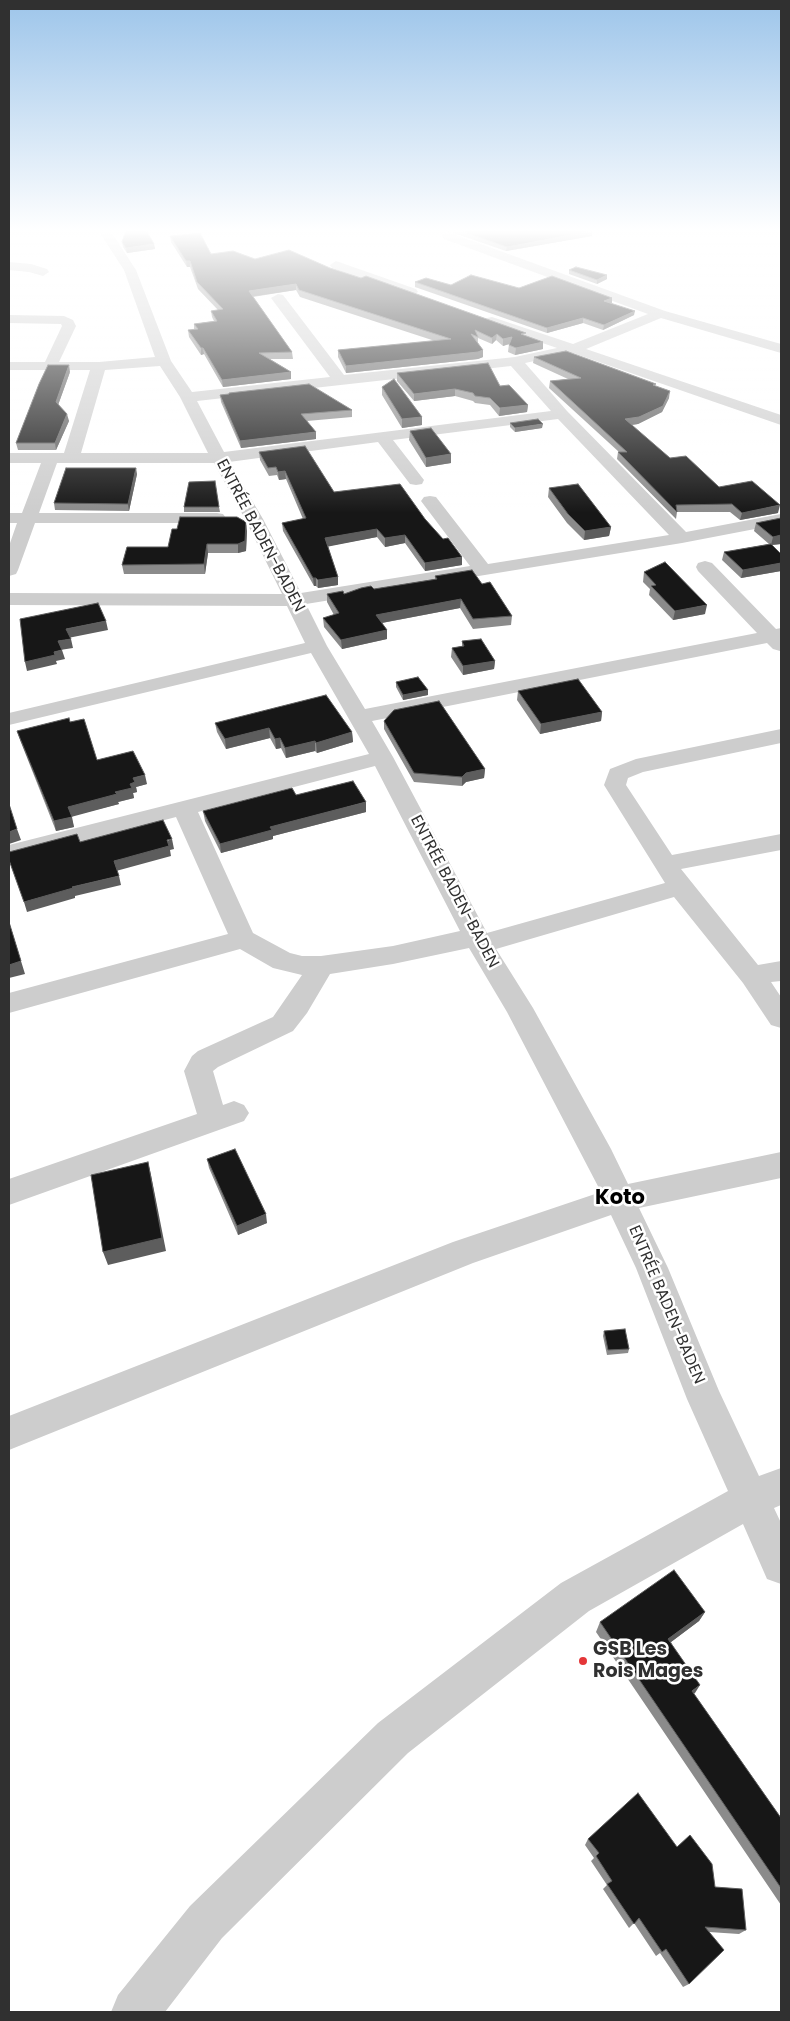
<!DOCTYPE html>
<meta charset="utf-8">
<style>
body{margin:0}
#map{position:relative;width:790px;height:2021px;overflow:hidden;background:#fff;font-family:Poppins,sans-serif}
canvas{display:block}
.frame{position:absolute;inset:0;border:10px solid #303030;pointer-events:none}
</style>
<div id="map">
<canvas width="790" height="2021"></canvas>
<div class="frame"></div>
</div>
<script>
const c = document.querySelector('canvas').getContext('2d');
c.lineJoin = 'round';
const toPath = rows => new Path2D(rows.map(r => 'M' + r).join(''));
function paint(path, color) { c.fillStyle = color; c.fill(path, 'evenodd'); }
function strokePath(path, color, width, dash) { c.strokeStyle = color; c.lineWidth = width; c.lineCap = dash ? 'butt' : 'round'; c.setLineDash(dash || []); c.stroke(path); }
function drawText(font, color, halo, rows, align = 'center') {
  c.font = font + ' Poppins,sans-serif'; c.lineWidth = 5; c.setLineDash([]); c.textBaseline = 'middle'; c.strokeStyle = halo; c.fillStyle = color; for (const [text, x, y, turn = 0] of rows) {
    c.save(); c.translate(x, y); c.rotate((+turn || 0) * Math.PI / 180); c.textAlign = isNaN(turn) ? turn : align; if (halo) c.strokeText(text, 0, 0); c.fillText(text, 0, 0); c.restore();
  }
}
paint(toPath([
 [98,230,110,230,136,270,171,361,192,392,330,377,271,298,278,294,283,295,344,375,515,357,557,348,487,324,485,321,487,318,492,317,573,344,648,314,444,239,442,236,444,233,448,232,665,311,781,344,781,353,661,318,586,349,781,415,781,425,573,353,525,363,567,411,686,532,781,514,781,524,682,543,306,604,327,646,365,709,757,633,698,571,696,567,698,563,705,561,712,563,776,629,781,628,780,651,773,649,767,643,372,721,393,757,487,933,665,883,604,785,610,769,636,759,781,729,781,743,643,772,628,778,626,785,672,855,781,834,781,850,681,869,758,965,781,961,781,981,771,982,781,997,781,1028,771,1025,743,983,674,897,496,949,533,1008,611,1149,628,1184,781,1152,781,1178,639,1208,668,1268,719,1391,759,1476,781,1468,781,1505,774,1508,781,1523,781,1584,767,1579,743,1524,589,1611,408,1753,222,1938,165,2012,111,2012,118,1995,190,1906,378,1723,561,1583,728,1491,687,1399,636,1268,611,1215,473,1263,9,1450,9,1416,453,1242,601,1192,507,1012,469,948,393,964,330,974,307,1013,293,1031,218,1067,213,1071,223,1105,234,1101,244,1105,249,1113,244,1121,9,1205,9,1179,197,1114,184,1071,192,1056,198,1051,273,1017,302,975,273,968,240,949,9,1013,9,993,228,934,176,817,9,861,9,845,369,754,311,653,9,725,9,713,305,643,287,606,9,605,9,593,282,594,245,519,214,463,57,463,39,513,217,513,223,514,226,518,223,522,217,523,35,523,18,570,16,574,9,576,9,546,17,523,9,523,9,513,22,513,41,463,9,463,9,453,64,453,90,370,9,370,9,362,45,362,62,326,61,324,9,323,9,315,64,316,73,320,76,326,59,362,99,362,155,357,124,270,98,230],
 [160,366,180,397,208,453,81,453,105,370,160,366],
 [511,366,551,411,224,452,197,401,511,366],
 [558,419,669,535,488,564,436,497,430,496,424,497,421,501,470,566,301,593,263,519,229,462,378,442,410,484,416,485,422,484,424,480,393,440,558,419],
 [375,766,460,931,393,946,321,956,302,956,290,953,253,933,198,812,375,766],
 [336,261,416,289,418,292,411,296,406,295,332,268,330,265,336,261],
 [9,262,31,264,47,269,49,272,43,276,29,272,9,270,9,262]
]), '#cdcdcd');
paint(toPath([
 [445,230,591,230,592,231,592,236,506,251],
 [170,236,211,254,330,268,543,342,543,349,515,355,508,352,509,344,503,346,496,340,492,344,478,338,478,343,483,350,483,357,478,359,346,373,338,357,338,350,435,341,300,297,296,290,253,297,292,352,293,359,270,359,291,372,291,379,223,387,204,354,201,355,189,337,188,330,194,330,194,324,214,321,212,317,211,311,218,310,198,289,190,267,187,267,171,242],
 [122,242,154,244,155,249,127,253,123,247],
 [569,270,607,275,607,279,597,284,569,274],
 [415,282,451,285,519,288,612,298,612,303,611,303,634,315,603,330,583,323,547,333,415,287],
 [534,357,656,386,669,398,662,412,638,424,631,425,670,458,719,487,778,513,740,520,730,512,677,512,676,519,617,459,618,452,619,452,549,388,550,381,568,379,533,363],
 [70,372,58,405,69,421,56,450,18,450,16,443],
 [397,373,500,386,528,405,527,412,499,416,490,405,475,403,473,401,455,396,414,401,397,381],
 [382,387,422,417,422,425,402,428,382,395],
 [229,393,352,410,352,417,307,421,316,439,241,448,221,402,220,395,229,394],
 [510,423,542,428,515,432,510,427],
 [410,431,451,454,451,463,426,467,409,440],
 [259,452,334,492,425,519,462,565,425,571,405,543,385,547,377,537,328,546,338,585,318,588,316,586,314,586,283,531,282,523,303,519,286,479,279,480,277,475,269,476,260,460],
 [137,474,129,511,55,510,54,503],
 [549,488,611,527,609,536,584,540,567,523,548,497],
 [184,507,219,507,220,512,184,512],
 [781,518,781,544,772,545,781,554,781,571,741,578,722,560,724,552,769,544,754,531,756,523],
 [247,531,246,551,238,553,208,553,205,574,124,574,122,565],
 [644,572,705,614,673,620,649,595,650,589,643,582],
 [435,576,482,584,512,616,511,625,473,629,460,608,382,623,387,630,387,639,342,649,324,627,323,618,334,615,327,602,327,594,344,594,435,579],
 [462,641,495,661,494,669,463,675,451,657,452,648,462,646],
 [396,682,428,690,428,695,403,700,396,687],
 [518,691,602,712,601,721,540,734,517,700],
 [384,721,485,769,484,778,466,782,462,786,414,782,384,729],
 [70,722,97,760,147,784,136,787,137,792,133,793,134,798,118,802,119,804,71,816,74,827,56,831,20,740,17,731],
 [215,723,352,732,353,742,317,753,315,751,286,758,281,748,276,749,270,738,226,749,217,732],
 [296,795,366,812,273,836,273,839,221,853,205,821,203,811],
 [207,1159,267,1223,238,1235,209,1168],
 [604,1331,629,1349,628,1353,607,1355,603,1336],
 [705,1612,699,1621,671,1642,694,1694,781,1818,781,1905,596,1632,600,1622],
 [588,1839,677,1847,715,1887,746,1930,739,1934,709,1932,689,1984,683,1987,660,1953,656,1956,634,1923,629,1928,603,1889,607,1885,591,1861,594,1858,585,1845]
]), '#8b8b8b');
paint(toPath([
 [592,231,592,236,506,251,507,247],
 [154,244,155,249,127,253,126,248],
 [186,261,190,261,190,267,187,267],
 [607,275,607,279,597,284,597,280],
 [296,284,296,290,249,297,249,291],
 [612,298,612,303,604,306,604,301],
 [635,311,634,315,603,330,604,325],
 [583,318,583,323,547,333,547,328],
 [497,334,496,340,492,344,492,338],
 [512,337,512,343,503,346,503,339],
 [543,342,543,349,515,355,516,348],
 [201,348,203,348,204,354,201,355],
 [483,350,483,357,478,359,346,373,346,366],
 [69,365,70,372,57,408,56,402],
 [291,372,291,379,223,387,222,380],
 [455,389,455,396,414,401,414,394],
 [670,391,669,398,662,412,638,424,624,426,625,419],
 [528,405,527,412,499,416,500,408],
 [67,414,69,421,56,450,55,443],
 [422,417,422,425,402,428,402,419],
 [543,424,542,428,515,432,515,428],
 [316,432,316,439,241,448,240,441],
 [451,454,451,463,426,467,426,458],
 [136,468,137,474,129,511,128,504],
 [285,471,286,479,279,480,278,472],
 [780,505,778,513,740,520,742,513],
 [246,522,247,531,246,551,238,553,238,544],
 [611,527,609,536,584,540,585,531],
 [377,529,377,537,326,547,325,538],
 [405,535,405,543,385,547,385,538],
 [781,535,781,544,771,545,773,537],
 [207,544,208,553,205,574,204,564],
 [462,557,462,565,425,571,425,563],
 [781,563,781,571,741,578,743,570],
 [338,577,338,585,318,588,318,580],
 [313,578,316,578,316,586,314,586],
 [461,599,460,608,376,624,376,615],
 [707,605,705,614,673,620,675,611],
 [106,621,108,630,68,638,66,629],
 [387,630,387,639,342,649,341,640],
 [71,639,73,648,60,650,58,641],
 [62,650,65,659,56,661,57,664,27,671,25,662,54,652],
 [495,661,494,669,463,675,463,666],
 [428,690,428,695,403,700,403,695],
 [602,712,601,721,540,734,541,724],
 [269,728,270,738,226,749,225,739],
 [352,732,353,742,317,753,316,743],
 [280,738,281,748,276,749,275,739],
 [315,741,315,751,286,758,285,748],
 [485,769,484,778,466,782,462,786,462,777,466,773],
 [145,775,147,784,136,787,137,792,133,793,134,798,118,802,119,804,71,817,68,807,115,792,130,784,133,778],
 [366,802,366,812,273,836,273,839,221,853,220,844,270,827],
 [72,817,74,827,56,831,54,821],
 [17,829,21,840,9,844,9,832],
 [172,839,174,849,170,850,171,856,116,871,114,861],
 [119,876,121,885,75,896,75,898,27,912,24,902,72,887],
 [9,922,25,974,9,978],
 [148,1162,151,1175,166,1251,108,1265,103,1252],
 [266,1214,267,1223,238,1235,237,1226],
 [705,1612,699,1621,663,1648,668,1639],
 [700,1685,695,1693,687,1699,692,1691]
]), '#5d5d5d');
const building = toPath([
 [126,230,146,230,154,244,126,248,122,242,126,230],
 [458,230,591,230,592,231,507,247,458,230],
 [200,233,211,254,233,251,255,259,289,250,330,268,361,278,366,276,526,333,521,334,543,342,516,348,509,345,512,337,503,339,497,334,492,338,475,330,478,337,471,334,483,350,478,352,346,366,338,350,451,339,299,290,296,284,249,291,292,352,259,353,291,372,222,380,203,348,201,348,188,330,198,329,194,324,217,321,211,311,223,309,197,282,190,261,186,261,170,236,200,233],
 [576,267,607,275,597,280,569,270,576,267],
 [471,275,519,288,552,276,612,298,604,301,635,311,604,325,583,318,547,328,415,282,426,278,451,285,471,275],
 [566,351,656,384,653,385,670,391,663,406,639,417,625,419,670,458,686,456,719,487,752,481,780,505,742,513,732,504,676,505,677,512,618,452,627,452,550,381,581,378,534,357,566,351],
 [488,363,500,386,509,385,528,405,500,408,490,398,475,396,473,393,455,389,414,394,397,373,488,363],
 [48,365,69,365,56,402,67,414,55,443,16,443,39,384,48,365],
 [394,379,422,417,402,419,382,387,394,379],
 [309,384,352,410,301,414,316,432,240,441,220,395,229,394,229,393,309,384],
 [538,419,543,424,515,428,510,423,538,419],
 [431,428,451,454,426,458,410,431,431,428],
 [305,446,334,492,400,484,425,519,443,539,448,538,462,557,425,563,405,535,385,538,377,529,325,538,338,577,318,580,316,578,313,578,282,523,306,518,285,471,278,472,276,467,268,468,259,452,305,446],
 [66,468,136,468,128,504,54,503,66,468],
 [215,481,219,507,184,507,189,482,215,481],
 [578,484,611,527,585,531,568,514,549,488,578,484],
 [180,517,237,517,246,522,245,541,238,544,207,544,204,564,122,565,127,547,168,547,172,529,177,529,180,517],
 [781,518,781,535,773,537,756,523,781,518],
 [771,544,781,554,781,563,743,570,724,552,771,544],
 [665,562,707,605,675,611,651,586,656,585,644,572,665,562],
 [472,570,482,584,490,582,512,616,473,619,461,599,376,615,387,630,341,640,323,618,339,613,327,594,343,591,344,594,361,588,371,586,374,589,437,579,435,576,472,570],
 [98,603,106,621,66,629,71,639,58,641,62,650,54,652,55,655,25,662,20,619,98,603],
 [481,639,495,661,463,666,452,648,464,646,462,641,481,639],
 [418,677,428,690,403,695,396,682,418,677],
 [578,679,602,712,541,724,518,691,578,679],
 [326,695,352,732,316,743,315,741,285,748,280,738,275,739,269,728,225,739,215,723,326,695],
 [439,701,485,769,466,773,462,777,414,773,384,721,394,710,439,701],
 [69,718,70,722,84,719,97,760,133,751,145,775,133,778,135,782,130,784,132,788,115,792,117,794,68,807,72,817,54,821,17,731,69,718],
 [353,781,366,802,270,827,272,830,220,844,203,811,292,788,296,795,353,781],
 [9,804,17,829,9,832,9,804],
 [163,820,172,839,167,840,169,846,114,861,119,876,72,887,73,888,24,902,9,860,9,852,77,834,80,842,163,820],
 [9,922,21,961,9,965,9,922],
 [235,1149,266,1214,237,1226,207,1159,235,1149],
 [148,1162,162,1238,103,1252,91,1175,148,1162],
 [625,1329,629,1349,608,1350,604,1331,625,1329],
 [674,1570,705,1612,668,1639,700,1685,692,1691,781,1818,781,1888,600,1622,674,1570],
 [638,1793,677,1847,690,1835,712,1864,715,1887,742,1889,746,1930,705,1927,724,1950,689,1984,666,1949,662,1952,639,1918,634,1924,607,1884,612,1881,596,1856,599,1853,588,1839,638,1793]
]);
paint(building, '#171717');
strokePath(building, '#5d5d5d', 1);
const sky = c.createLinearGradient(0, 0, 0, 513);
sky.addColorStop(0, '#9dc5ea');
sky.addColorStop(0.45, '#fff');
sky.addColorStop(1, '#ffffff00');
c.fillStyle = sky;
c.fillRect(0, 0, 790, 513);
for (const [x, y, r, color] of [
 [583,1661,5,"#e43638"]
]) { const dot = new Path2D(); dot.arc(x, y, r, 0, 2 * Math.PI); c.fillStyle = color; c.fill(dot); strokePath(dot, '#fff', 2); }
drawText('16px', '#303030', '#fff', [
 ["ENTRÉE BADEN-BADEN",260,536,62],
 ["ENTRÉE BADEN-BADEN",454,892,62],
 ["ENTRÉE BADEN-BADEN",666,1305,67]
]);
drawText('bold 19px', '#303030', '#fff', [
 ["GSB Les",593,1650],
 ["Rois Mages",593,1672]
], 'left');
drawText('bold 21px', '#000', '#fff', [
 ["Koto",620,1199]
]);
</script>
